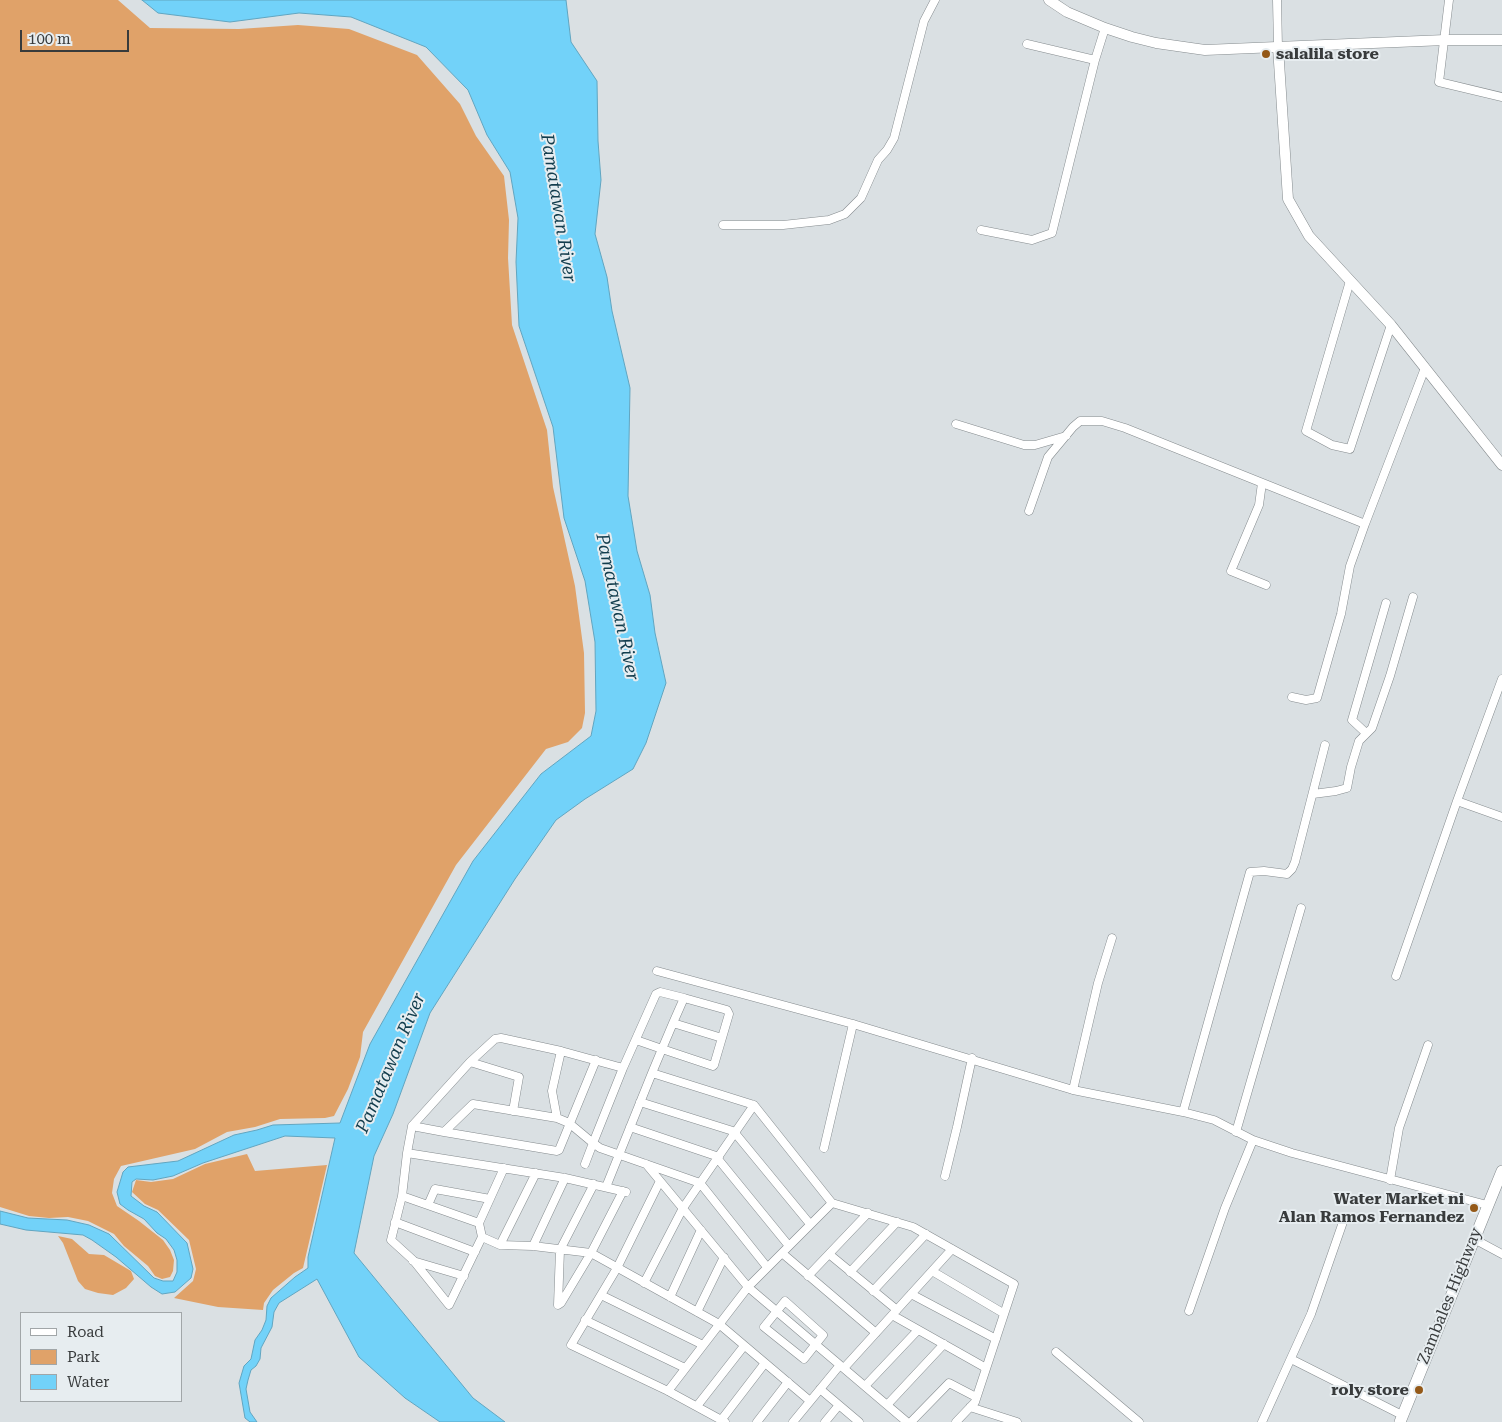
<!DOCTYPE html>
<style>
body{margin:0}
#map{position:relative;width:1502px;height:1422px;overflow:hidden;background:#dae0e3;font-family:"Roboto Serif",serif}
canvas{display:block}
.legend{position:absolute;left:20px;top:1312px;width:162px;height:90px;box-sizing:border-box;background:#e7edf0;border:1px solid #a1a6a8;margin:0;padding:6px 9px;list-style:none;font-size:15px;color:#383b3c}
.legend li{display:flex;align-items:center;gap:10px;height:25px}
.legend b{width:25px;border:1px solid #a1a6a8}
.scale{position:absolute;left:20px;top:30px;width:109px;height:22px;box-sizing:border-box;border:2px solid #383b3c;border-top:0;padding-left:6px;font-size:15px;line-height:18px;white-space:nowrap;color:#383b3c;-webkit-text-stroke:4px #e7edf0;paint-order:stroke}
</style>
<div id="map">
<canvas width="1502" height="1422"></canvas>
<ul class="legend">
<li><b style="height:6px;background:#fff"></b>Road</li>
<li><b style="height:14px;background:#e0a269"></b>Park</li>
<li><b style="height:14px;background:#72d2f9"></b>Water</li>
</ul>
<div class="scale">100 m</div>
</div>
<script>
const c = document.querySelector('canvas').getContext('2d');
c.lineJoin = 'round';
function paint(path, color) { c.fillStyle = color; c.fill(path, 'evenodd'); }
const toPath = rows => new Path2D(rows.map(r => 'M' + r).join(''));
function strokePath(path, color, width, dash) { c.strokeStyle = color; c.lineWidth = width; c.lineCap = dash ? 'butt' : 'round'; c.setLineDash(dash || []); c.stroke(path); }
function drawText(font, color, halo, rows, align = 'center') {
  c.font = font + ' "Roboto Serif",serif'; c.lineWidth = 4; c.setLineDash([]); c.textBaseline = 'middle'; c.strokeStyle = halo; c.fillStyle = color; for (const [text, x, y, turn = 0] of rows) {
    c.save(); c.translate(x, y); c.rotate((+turn || 0) * Math.PI / 180); c.textAlign = isNaN(turn) ? turn : align; if (halo) c.strokeText(text, 0, 0); c.fillText(text, 0, 0); c.restore();
  }
}
paint(toPath([
 [0,0,118,0,150,28,239,29,298,25,349,29,417,55,460,104,476,136,504,176,509,220,508,258,512,325,547,430,553,487,575,586,584,653,585,713,582,728,568,742,546,749,456,865,363,1032,360,1057,348,1089,334,1116,325,1118,280,1119,255,1127,227,1132,195,1149,121,1166,114,1179,112,1193,117,1206,139,1221,163,1240,170,1250,174,1260,173,1271,170,1277,162,1279,155,1276,148,1266,124,1246,114,1234,88,1221,68,1217,49,1218,29,1216,0,1207],
 [247,1154,255,1171,327,1165,303,1268,294,1273,273,1290,264,1303,263,1310,218,1307,174,1298,193,1281,196,1269,189,1240,158,1210,145,1204,132,1192,136,1180,151,1182,173,1179,205,1164],
 [58,1236,72,1239,89,1254,104,1255,131,1271,134,1279,126,1288,113,1295,98,1293,85,1289,78,1281,63,1243]
]), '#e0a269');
const water = toPath([
 [142,0,566,0,571,42,597,81,598,141,601,180,595,234,607,277,612,311,630,388,628,496,637,551,650,595,655,633,666,683,646,743,633,769,585,799,556,820,515,879,430,1013,393,1114,374,1156,354,1253,473,1398,505,1422,440,1422,405,1398,359,1357,317,1279,279,1303,274,1312,272,1327,261,1348,260,1359,256,1366,251,1370,248,1380,246,1389,250,1412,257,1422,250,1422,245,1418,239,1383,244,1366,251,1359,255,1340,262,1330,266,1320,267,1306,271,1298,295,1277,308,1268,308,1257,335,1138,285,1136,203,1163,173,1176,153,1180,136,1179,132,1182,131,1196,144,1206,157,1212,187,1243,193,1269,191,1278,175,1292,162,1294,151,1287,116,1257,92,1240,83,1235,26,1230,0,1224,0,1211,28,1218,67,1220,89,1225,109,1234,154,1278,163,1281,173,1281,177,1272,177,1260,174,1250,166,1239,157,1233,144,1219,128,1210,120,1204,117,1192,123,1172,128,1167,178,1161,234,1135,257,1130,273,1125,340,1123,370,1044,473,861,541,774,591,736,596,711,595,642,585,581,564,518,553,427,519,326,516,262,518,218,510,172,487,135,468,90,426,47,351,17,299,13,230,22,158,13,142,0]
]);
paint(water, '#72d2f9');
strokePath(water, '#61a5c0', 1);
const street = toPath([
 [1277,0,1278,47],
 [1449,0,1439,82,1502,97],
 [1027,44,1095,60],
 [723,225,783,225,829,220,845,214,861,198,878,160,887,150,894,138,924,21,935,0],
 [981,230,1032,240,1052,233,1095,60,1105,28],
 [1350,281,1306,431,1332,445,1350,449,1391,325],
 [956,424,1024,445,1035,445,1066,436],
 [1262,483,1259,505,1231,571,1266,585],
 [1029,511,1048,457,1073,427,1080,421,1102,421,1125,428,1365,524,1425,368],
 [1292,697,1306,700,1317,698,1341,614,1350,566,1365,524],
 [1366,733,1352,720,1386,603],
 [1313,794,1336,791,1347,788,1351,767,1359,741,1372,728,1390,676,1413,597],
 [1457,801,1502,817],
 [657,971,853,1024,1073,1090,1183,1112,1214,1120,1253,1140,1292,1153,1487,1205],
 [1396,976,1457,801,1502,679],
 [673,1023,722,1038],
 [470,1062,495,1039,501,1038,561,1051],
 [623,1068,561,1051,552,1091,557,1118,569,1123,593,1143,623,1068,656,994,660,992,684,998],
 [652,1073,754,1105],
 [1073,1090,1098,983,1112,938],
 [640,1102,736,1132],
 [1183,1112,1250,872,1264,871,1287,874,1292,869,1295,862,1325,745],
 [557,1118,473,1104,444,1132,557,1151,559,1150,596,1060],
 [412,1126,407,1153,565,1178,626,1192],
 [630,1127,719,1157],
 [444,1132,412,1126,470,1062,519,1077,513,1111],
 [1236,1132,1301,908],
 [735,1133,810,1224],
 [824,1148,853,1024],
 [407,1153,402,1196,391,1240,413,1260,449,1305,482,1237],
 [718,1159,789,1246],
 [585,1164,593,1143,600,1148,700,1183,767,1267],
 [646,1164,748,1287,907,1422],
 [504,1168,479,1223,482,1237,500,1245,533,1246,591,1253,719,1324,810,1401],
 [945,1176,957,1127,972,1058],
 [1390,1180,1399,1128,1428,1045],
 [660,1181,617,1268,571,1345,668,1391,725,1422],
 [594,1184,560,1250,558,1305,561,1303,591,1253,623,1191],
 [606,1187,652,1073,662,1049,673,1023,684,998,727,1010,729,1014,714,1065,713,1066,662,1049,636,1040],
 [402,1196,479,1223],
 [428,1205,435,1189,490,1199],
 [395,1222,475,1252],
 [1474,1239,1502,1254],
 [500,1245,536,1173],
 [533,1246,565,1178],
 [782,1253,876,1333],
 [829,1254,897,1310],
 [413,1261,464,1276],
 [932,1271,1003,1313],
 [850,1272,897,1222],
 [808,1276,868,1213],
 [644,1283,683,1208,754,1105,832,1203,913,1227,1014,1284,975,1402,956,1422],
 [873,1291,926,1234],
 [911,1294,996,1339],
 [601,1295,703,1345],
 [670,1297,701,1230],
 [785,1301,823,1335,804,1359,764,1327,785,1301],
 [1189,1311,1225,1208,1253,1140],
 [697,1312,724,1257],
 [892,1315,986,1368],
 [585,1320,685,1368],
 [1056,1352,1139,1422],
 [1291,1359,1402,1415],
 [844,1368,952,1249],
 [865,1386,918,1330],
 [820,1389,859,1422],
 [668,1391,748,1287,832,1203],
 [887,1405,944,1344],
 [697,1406,744,1346],
 [970,1407,1017,1422],
 [722,1419,765,1363],
 [757,1422,788,1382],
 [793,1422,840,1365],
 [825,1422,839,1405],
 [911,1422,949,1383,976,1397],
 [1262,1422,1311,1314,1343,1222]
]);
const secondary = toPath([
 [1049,0,1067,12,1105,28,1132,37,1156,43,1205,50,1445,40,1502,40],
 [1278,47,1288,199,1309,236,1391,325,1502,465]
]);
const primary = toPath([
 [1400,1422,1502,1171]
]);
strokePath(street, '#858b8e', 9);
strokePath(secondary, '#858b8e', 11);
strokePath(primary, '#858b8e', 12);
strokePath(street, '#fff', 8);
strokePath(secondary, '#fff', 10);
strokePath(primary, '#fff', 11);
for (const [x, y, r, color] of [
 [1266,54,5,"#945918"],
 [1474,1208,5,"#945918"],
 [1419,1390,5,"#945918"]
]) { const dot = new Path2D(); dot.arc(x, y, r, 0, 2 * Math.PI); c.fillStyle = color; c.fill(dot); strokePath(dot, '#e7edf0', 2); }
drawText('bold 16px', '#383b3c', '#e7edf0', [
 ["salalila store",1276,54,"left"],
 ["Water Market ni",1464,1199],
 ["Alan Ramos Fernandez",1464,1217],
 ["roly store",1409,1390]
], 'right');
drawText('16px', '#383b3c', '#e7edf0', [
 ["Zambales Highway",1450,1296,-68]
]);
drawText('italic 18px', '#123d4d', '#e7edf0', [
 ["Pamatawan River",558,208,81],
 ["Pamatawan River",617,607,78],
 ["Pamatawan River",391,1063,-67]
]);
</script>
